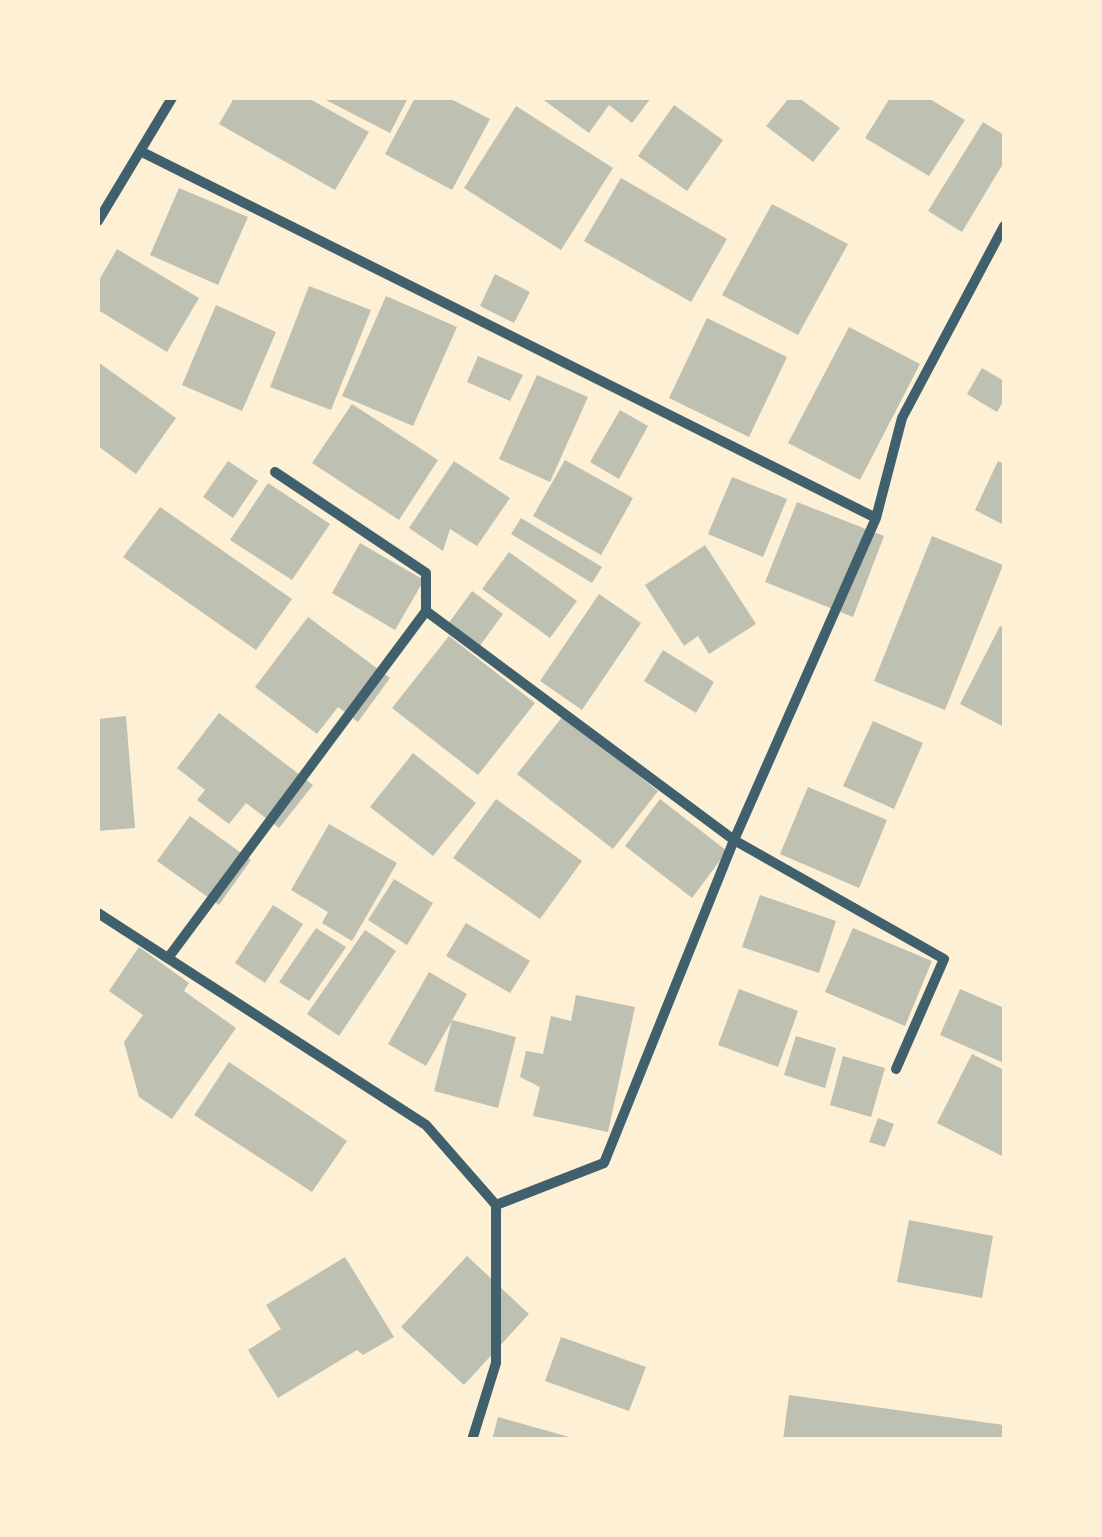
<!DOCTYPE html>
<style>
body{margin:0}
#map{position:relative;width:1102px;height:1537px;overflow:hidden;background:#fdf0d5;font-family:Signika,sans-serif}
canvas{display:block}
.frame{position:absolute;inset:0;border:100px solid #fdf0d5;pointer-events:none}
</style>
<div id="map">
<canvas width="1102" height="1537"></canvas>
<div class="frame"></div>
</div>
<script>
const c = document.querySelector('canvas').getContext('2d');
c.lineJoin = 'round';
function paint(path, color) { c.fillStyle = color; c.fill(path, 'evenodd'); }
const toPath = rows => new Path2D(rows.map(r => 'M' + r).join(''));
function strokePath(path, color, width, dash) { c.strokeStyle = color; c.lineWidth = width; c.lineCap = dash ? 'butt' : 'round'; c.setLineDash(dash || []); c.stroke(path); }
paint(toPath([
 [234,98,308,98,369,132,335,190,219,124],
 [322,98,408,98,390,133],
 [415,98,449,98,490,119,452,190,385,154],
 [541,98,651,98,632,123,609,105,589,133],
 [789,98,799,98,840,128,813,162,766,126],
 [890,98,928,98,965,120,929,176,865,138],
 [674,105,723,140,687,191,638,156],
 [516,106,613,168,561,250,464,188],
 [983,122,1004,135,1004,162,962,232,928,211],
 [621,178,727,239,691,302,584,241],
 [179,188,248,217,218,285,150,255],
 [772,204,848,244,798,335,722,295],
 [117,249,199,298,167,352,98,310,98,282],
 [495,274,530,292,514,323,480,306],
 [309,286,371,310,331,410,270,387],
 [386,296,457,327,413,426,342,396],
 [216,305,276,332,242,411,182,385],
 [707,318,787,357,749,437,669,398],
 [849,327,920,364,860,480,788,443],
 [478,356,523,375,510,401,467,382],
 [98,362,176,418,136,474,98,446],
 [982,368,1004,381,1004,400,997,412,967,394],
 [537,375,588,397,550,482,499,459],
 [352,404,438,460,399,520,312,463],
 [620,410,648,426,619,479,590,462],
 [565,460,633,498,601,555,533,516],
 [228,461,258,481,233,518,203,497],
 [454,461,510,498,477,546,450,529,443,551,409,528],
 [998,461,1004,464,1004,525,975,510],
 [732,477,787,499,763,557,708,534],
 [268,483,330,524,292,580,230,540],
 [797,502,884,536,853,617,765,582],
 [160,507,292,599,256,650,123,557],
 [521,518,602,567,592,583,511,534],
 [932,536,1003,565,945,710,874,681],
 [360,543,424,580,395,630,332,593],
 [705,545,756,624,709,654,698,636,684,646,645,585],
 [509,552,577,601,550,638,482,589],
 [472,591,503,614,479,647,448,624],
 [599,594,641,623,582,710,540,681],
 [308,617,390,678,358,722,338,707,317,734,255,687],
 [1000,626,1004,628,1004,727,960,704],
 [449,636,535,703,478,775,392,708],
 [663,650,714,682,696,713,644,681],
 [219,713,313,785,279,828,246,803,229,824,197,800,205,790,177,768],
 [126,716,135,828,98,831,98,719],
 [563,716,658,791,613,849,517,774],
 [873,721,923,743,894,809,843,786],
 [413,753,476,803,433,856,370,807],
 [808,787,887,820,859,888,780,854],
 [496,799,582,861,540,919,453,858],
 [660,799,727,851,692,898,625,846],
 [190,816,251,860,219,905,157,861],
 [329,824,397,863,352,941,322,923,328,912,291,890],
 [394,879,433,903,407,945,368,920],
 [760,895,836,921,819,973,742,947],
 [273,905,303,924,265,983,235,963],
 [466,923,530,961,510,993,446,956],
 [316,928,346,947,309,1001,279,982],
 [853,928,932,961,905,1026,825,992],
 [365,930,396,951,339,1036,307,1014],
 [139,947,189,983,184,991,236,1028,172,1119,139,1097,124,1042,143,1015,109,991],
 [429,972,467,994,426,1066,388,1044],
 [739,989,798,1011,778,1067,718,1045],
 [960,989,1004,1008,1004,1063,940,1035],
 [576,995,635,1007,608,1132,533,1116,540,1087,520,1077,526,1051,543,1054,551,1016,571,1021],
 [452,1020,516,1037,498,1108,434,1091],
 [796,1036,836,1048,825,1088,784,1075],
 [972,1054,1004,1070,1004,1157,937,1123],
 [843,1056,885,1068,871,1117,830,1105],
 [229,1062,347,1141,312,1192,194,1115],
 [878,1118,894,1124,885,1147,869,1142],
 [909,1220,993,1236,982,1298,897,1282],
 [467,1256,529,1314,464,1385,401,1327],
 [345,1257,394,1337,363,1355,357,1350,278,1398,248,1350,281,1329,266,1305],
 [561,1337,646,1367,629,1411,545,1381],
 [789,1395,1004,1425,1004,1440,783,1440],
 [498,1417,573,1438,572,1440,492,1440]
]), '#bec0b2');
strokePath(toPath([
 [142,152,876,518],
 [98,221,172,98],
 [275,472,426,573,426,611,734,840,944,959,896,1069],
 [98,913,426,1125,496,1205],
 [168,958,426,611],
 [472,1440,496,1363,496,1205,604,1163,734,840,876,518,902,418,1004,226]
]), '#3f606c', 10);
</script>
